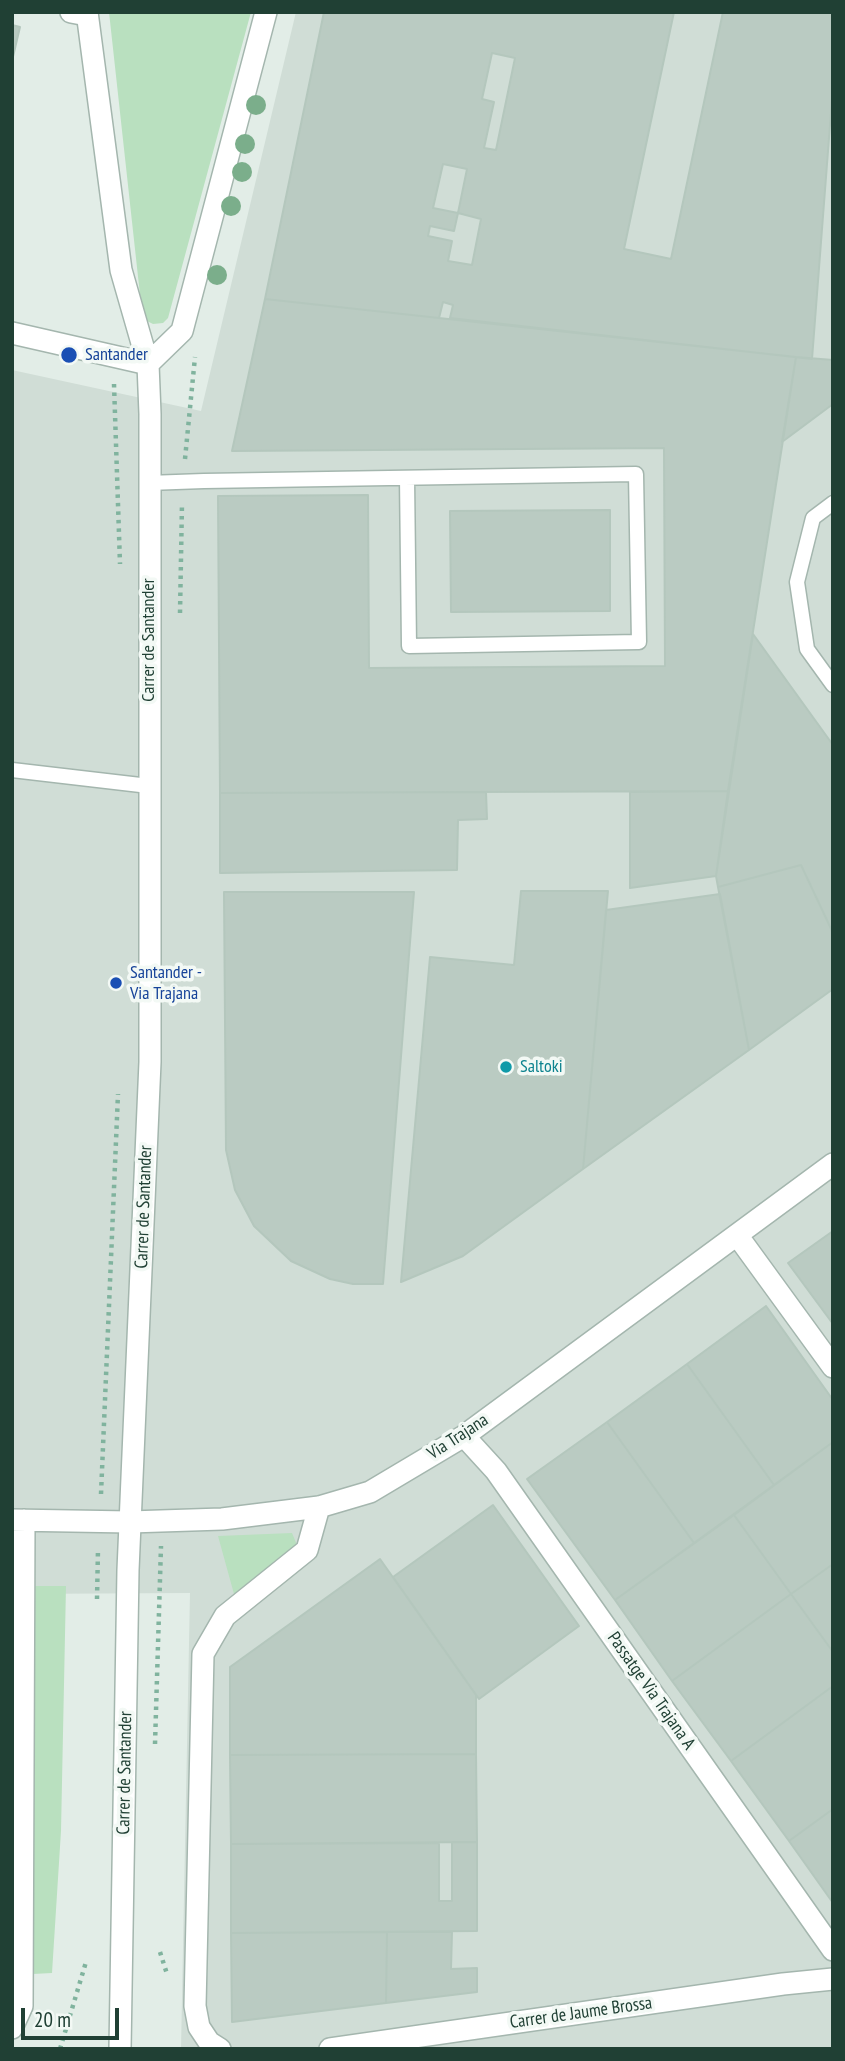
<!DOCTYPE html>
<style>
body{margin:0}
#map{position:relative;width:845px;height:2061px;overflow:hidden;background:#e2ede7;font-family:"PT Sans Narrow",sans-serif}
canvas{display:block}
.frame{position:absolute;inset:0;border:14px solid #204034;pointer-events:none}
.scale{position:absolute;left:21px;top:2008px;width:98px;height:32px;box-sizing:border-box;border:4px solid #204034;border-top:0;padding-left:9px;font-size:21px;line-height:24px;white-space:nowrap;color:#204034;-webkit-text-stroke:5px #f3f9f5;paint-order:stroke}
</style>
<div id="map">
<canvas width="845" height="2061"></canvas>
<div class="frame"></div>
<div class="scale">20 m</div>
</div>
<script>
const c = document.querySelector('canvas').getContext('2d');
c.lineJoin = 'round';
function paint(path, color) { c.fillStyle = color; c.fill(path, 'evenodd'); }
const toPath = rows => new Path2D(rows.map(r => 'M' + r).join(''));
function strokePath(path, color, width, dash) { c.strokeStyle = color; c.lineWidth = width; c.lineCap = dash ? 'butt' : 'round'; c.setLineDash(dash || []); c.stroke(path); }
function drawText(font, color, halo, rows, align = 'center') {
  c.font = font + ' "PT Sans Narrow",sans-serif'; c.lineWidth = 7; c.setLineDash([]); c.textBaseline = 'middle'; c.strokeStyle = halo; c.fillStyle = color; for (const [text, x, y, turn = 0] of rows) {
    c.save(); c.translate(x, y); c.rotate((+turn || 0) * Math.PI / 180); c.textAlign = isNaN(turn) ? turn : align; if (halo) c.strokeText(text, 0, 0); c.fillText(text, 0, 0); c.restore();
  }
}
paint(toPath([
 [296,12,833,12,833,2049,181,2049,190,1593,12,1594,12,370,201,411]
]), '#d0ddd6');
paint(toPath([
 [109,12,251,12,168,318,163,323,153,324,145,320,142,313],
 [292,1533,297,1545,234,1594,218,1536],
 [31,1586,66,1586,61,1831,52,1973,33,1974]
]), '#b9e0bf');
const building = toPath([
 [324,12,674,12,624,249,671,259,723,12,833,12,833,86,812,359,450,318,453,305,443,302,439,318,265,299,324,12],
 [492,53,515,58,496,150,484,148,494,102,482,99,492,53],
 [443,164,467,169,458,213,433,208,443,164],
 [458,213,481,219,472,265,448,261,452,241,428,236,430,226,454,231,458,213],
 [12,25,20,27,12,61,12,25],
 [265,299,796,357,728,791,220,793,218,496,368,495,369,668,665,666,664,448,232,451,265,299],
 [796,357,833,360,833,404,782,442,796,357],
 [610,510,610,611,451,612,450,511,610,510],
 [753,634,833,745,833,933,801,865,718,887,716,876,753,634],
 [728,791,716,876,630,888,630,792,728,791],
 [486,792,487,819,458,820,457,870,220,873,220,793,486,792],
 [801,865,833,933,833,989,749,1050,718,887,801,865],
 [521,891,608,891,583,1169,463,1256,401,1282,430,957,514,965,521,891],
 [224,892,414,892,383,1284,353,1284,330,1279,291,1261,254,1226,235,1190,226,1150,224,892],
 [720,894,749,1050,583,1169,606,910,720,894],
 [833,1231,833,1324,788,1263,833,1231],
 [766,1306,833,1400,833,1442,774,1485,687,1364,766,1306],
 [687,1364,774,1485,694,1543,607,1422,687,1364],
 [607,1422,694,1543,615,1600,527,1479,607,1422],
 [833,1442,833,1564,791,1594,734,1515,833,1442],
 [493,1505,579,1626,479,1699,393,1577,493,1505],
 [734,1515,791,1594,672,1681,615,1600,734,1515],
 [380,1559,476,1695,476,1754,230,1755,230,1667,380,1559],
 [833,1564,833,1652,791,1594,833,1564],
 [791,1594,833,1652,833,1686,731,1761,672,1681,791,1594],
 [833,1686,833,1809,789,1841,731,1761,833,1686],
 [476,1754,477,1842,231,1844,230,1755,476,1754],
 [833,1809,833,1903,789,1841,833,1809],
 [452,1842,477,1842,477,1931,231,1933,231,1844,439,1843,439,1901,452,1901,452,1842],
 [387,1932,386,2003,232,2022,231,1933,387,1932],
 [387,1932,452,1932,451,1969,477,1968,477,1992,386,2003,387,1932]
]);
paint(building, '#bacbc2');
strokePath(building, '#b4c7bd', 2);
const service = toPath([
 [148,483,204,481,636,474,639,642,409,646,407,478],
 [833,503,813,518,797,582,807,649,833,685],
 [12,770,149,786]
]);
const minor = toPath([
 [71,12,87,15],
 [12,333,148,364],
 [737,1235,833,1367],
 [464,1436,496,1471,833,1950],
 [12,1520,130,1522,222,1519,319,1507,370,1492,464,1436,833,1164],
 [12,2028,22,2006,24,1520],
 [220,2049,209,2042,199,2027,195,2006,203,1654,225,1616,307,1550,319,1507],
 [330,2049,783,1984,833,1979]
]);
const tertiary = toPath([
 [87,12,121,270,148,364,150,414,150,1062,128,1570,120,2049],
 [148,364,182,331,266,12]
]);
strokePath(service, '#a4b6ae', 17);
strokePath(minor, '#a4b6ae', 24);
strokePath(tertiary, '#a4b6ae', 24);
strokePath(toPath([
 [114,384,120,564],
 [185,459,195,357],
 [180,613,182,503],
 [101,1494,118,1094],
 [97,1599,98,1549],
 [155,1744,161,1546],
 [160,1952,167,1974],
 [60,2049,86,1962]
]), '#80b39e', 4.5, [3.5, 5]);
strokePath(service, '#fff', 14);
strokePath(minor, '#fff', 21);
strokePath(tertiary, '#fff', 21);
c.fillStyle = '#7bae8b';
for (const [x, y] of [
 [256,105],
 [245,144],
 [242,172],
 [231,206],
 [217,275]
]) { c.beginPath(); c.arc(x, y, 10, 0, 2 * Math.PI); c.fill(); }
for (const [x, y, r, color] of [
 [69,355,9,"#1a4fb4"],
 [116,983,7,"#1a4fb4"],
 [506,1067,7,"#0f9aa8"]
]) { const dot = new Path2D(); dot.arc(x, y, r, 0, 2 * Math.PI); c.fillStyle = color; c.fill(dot); strokePath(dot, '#f3f9f5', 2.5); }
drawText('18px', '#164399', '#f3f9f5', [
 ["Santander",85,355],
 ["Santander -",130,973],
 ["Via Trajana",130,994]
], 'left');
drawText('18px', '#204034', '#f3f9f5', [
 ["Carrer de Santander",149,640,-90],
 ["Carrer de Santander",144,1207,-88],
 ["Via Trajana",458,1437,-33],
 ["Passatge Via Trajana A",651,1691,55],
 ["Carrer de Santander",125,1773,-89],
 ["Carrer de Jaume Brossa",581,2013,-8]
]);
drawText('18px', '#0d838f', '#f3f9f5', [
 ["Saltoki",520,1067]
], 'left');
</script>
